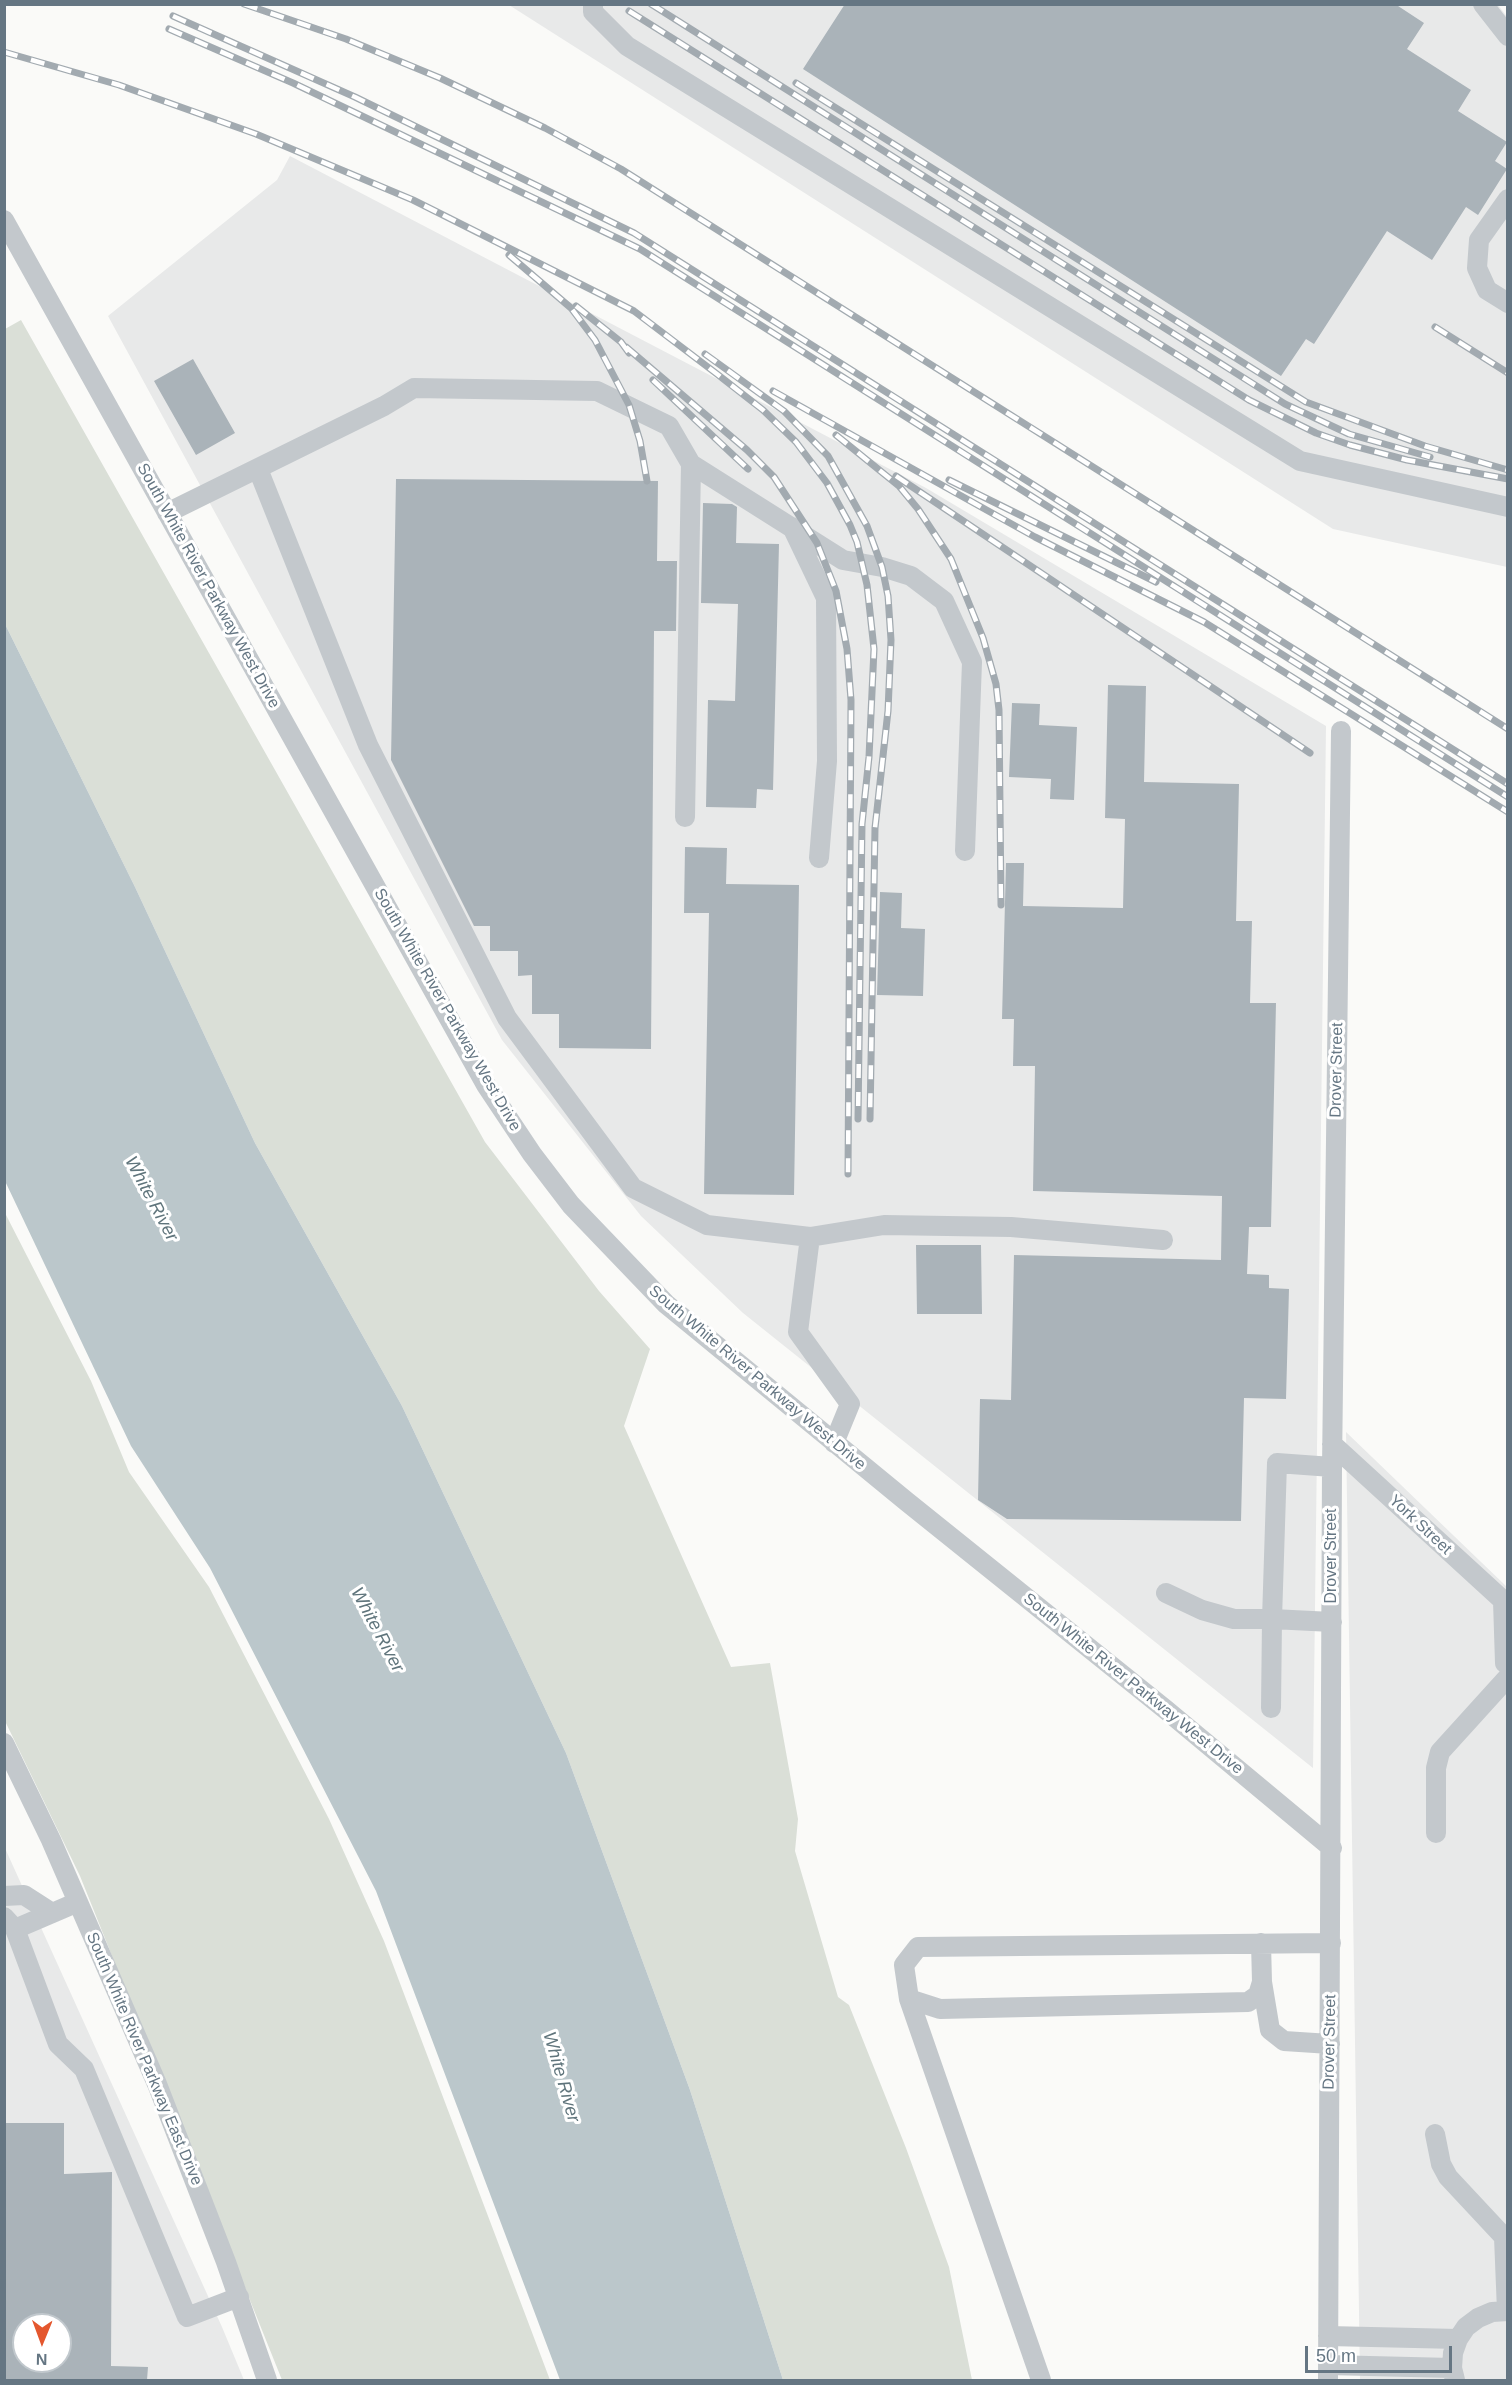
<!DOCTYPE html>
<style>
body{margin:0}
#map{position:relative;width:1512px;height:2385px;overflow:hidden;background:#fafaf8;font-family:Arial,sans-serif}
canvas{display:block}
.frame{position:absolute;inset:0;border:6px solid #657683;pointer-events:none}
.north{position:absolute;left:12px;top:2313px;width:60px;height:60px;box-sizing:border-box;background:#fff;border:2px solid #c1c8cd;border-radius:50%;rotate:181deg;font-size:16px;font-weight:700;line-height:24px;text-align:center;color:#657683}
.north::after{content:'';display:block;margin:auto;width:21px;height:27px;background:#e4572e;clip-path:polygon(50% 0,100% 100%,50% 72%,0 100%)}
.scale{position:absolute;left:1305px;top:2346px;width:147px;height:27px;box-sizing:border-box;border:3px solid #657683;border-top:0;padding-left:8px;font-size:18px;line-height:21px;white-space:nowrap;color:#657683;-webkit-text-stroke:4px #fff;paint-order:stroke}
</style>
<div id="map">
<canvas width="1512" height="2385"></canvas>
<div class="frame"></div>
<div class="north">N</div>
<div class="scale">50 m</div>
</div>
<script>
const c = document.querySelector('canvas').getContext('2d');
c.lineJoin = 'round';
function paint(path, color) { c.fillStyle = color; c.fill(path, 'evenodd'); }
const toPath = rows => new Path2D(rows.map(r => 'M' + r).join(''));
function strokePath(path, color, width, dash) { c.strokeStyle = color; c.lineWidth = width; c.lineCap = dash ? 'butt' : 'round'; c.setLineDash(dash || []); c.stroke(path); }
function drawText(font, color, halo, rows, align = 'center') {
  c.font = font + ' Arial,sans-serif'; c.lineWidth = 6; c.setLineDash([]); c.textBaseline = 'middle'; c.strokeStyle = halo; c.fillStyle = color; for (const [text, x, y, turn = 0] of rows) {
    c.save(); c.translate(x, y); c.rotate((+turn || 0) * Math.PI / 180); c.textAlign = isNaN(turn) ? turn : align; if (halo) c.strokeText(text, 0, 0); c.fillText(text, 0, 0); c.restore();
  }
}
paint(toPath([
 [509,5,1498,5,1508,18,1507,567,1333,529],
 [290,156,926,488,1326,726,1313,1768,743,1313,641,1216,502,1040,108,316,277,180],
 [1346,1432,1507,1587,1507,2380,1360,2380],
 [4,1846,222,2327,244,2380,5,2380],
 [24,2325,60,2325,60,2361,24,2361]
]), '#e8e9e9');
paint(toPath([
 [21,320,485,1142,599,1291,650,1349,624,1426,731,1667,770,1663,798,1819,795,1851,838,1997,849,2005,906,2148,949,2267,972,2380,783,2380,690,2090,566,1753,402,1406,255,1143,135,887,5,624,5,329],
 [5,1213,91,1381,129,1472,209,1587,329,1819,384,1941,550,2380,282,2380,80,1876,5,1721]
]), '#dadfd7');
paint(toPath([
 [5,624,135,887,255,1143,402,1406,566,1753,690,2090,783,2380,560,2380,376,1891,210,1568,131,1446,5,1181]
]), '#bbc7cb');
paint(toPath([
 [845,4,1395,4,1424,23,1407,49,1471,90,1458,111,1507,142,1495,161,1507,169,1478,215,1466,207,1432,260,1387,231,1314,344,1306,339,1281,376,803,69],
 [193,359,235,433,196,455,154,381],
 [396,479,658,481,657,561,677,561,676,631,654,631,651,1049,559,1048,559,1014,532,1014,532,975,518,976,518,951,490,951,490,926,474,926,391,760],
 [703,503,732,504,737,507,736,543,779,544,773,790,757,789,756,808,706,807,708,700,735,701,738,604,701,603],
 [1108,685,1146,686,1144,782,1239,784,1236,921,1252,921,1250,1003,1276,1003,1271,1227,1249,1227,1247,1274,1269,1275,1269,1288,1289,1289,1286,1399,1244,1398,1241,1521,1007,1519,978,1500,980,1399,1011,1400,1014,1255,1221,1260,1222,1196,1033,1191,1035,1066,1013,1066,1014,1019,1002,1019,1006,863,1024,863,1023,906,1123,908,1125,819,1105,818],
 [1012,703,1040,704,1039,725,1077,727,1074,800,1050,799,1051,779,1009,777],
 [685,847,727,848,726,884,799,885,794,1195,704,1194,709,913,684,913],
 [880,892,902,893,901,928,925,929,923,996,877,995],
 [916,1245,981,1245,982,1314,917,1314],
 [4,2123,64,2123,64,2174,112,2172,111,2366,148,2367,147,2380,4,2380],
 [24,2325,60,2325,60,2361,24,2361]
]), '#aab3b9');
strokePath(toPath([
 [593,4,593,12,627,46,1300,461,1508,507],
 [1483,4,1508,36],
 [1508,199,1479,240,1477,268,1487,290,1508,303],
 [4,220,486,1085,532,1154,571,1205,666,1304,906,1501,1165,1709,1332,1848],
 [258,469,368,745,507,1018,633,1188,707,1225,810,1237,798,1332,850,1404,834,1443],
 [167,513,384,406,414,388,597,391,669,426,691,464,843,560,882,567,911,576,944,601,972,662,965,851],
 [792,527,826,598,827,761,819,858],
 [685,817,691,464],
 [810,1237,884,1225,1011,1227,1163,1240],
 [1332,1444,1508,1605],
 [1332,1467,1277,1463,1272,1619,1332,1622],
 [1166,1593,1202,1610,1234,1619,1272,1619,1271,1708],
 [1503,1601,1505,1663,1508,1665],
 [4,1743,51,1840,157,2084,226,2262,267,2380],
 [1436,1833,1436,1768,1440,1752,1508,1677],
 [4,1896,24,1895,52,1913],
 [4,1917,15,1929,58,2044,84,2069,187,2317,239,2297],
 [15,1929,78,1902],
 [1262,1982,1270,2030,1284,2041,1330,2044],
 [909,1999,940,2009,1248,2002,1258,1995,1262,1982,1261,1943],
 [1435,2134,1441,2164,1448,2177,1504,2237,1507,2311],
 [1328,2336,1458,2339],
 [1328,2365,1452,2368],
 [1041,2380,909,1999,904,1965,918,1947,1331,1943],
 [1328,2380,1332,1467,1341,731],
 [1455,2380,1452,2368,1453,2353,1458,2339,1466,2327,1478,2318,1492,2312,1508,2311]
]), '#c3c8cc', 20);
const rail = toPath([
 [244,4,346,39,440,78,545,128,621,169,1508,729],
 [651,4,1285,404,1349,434,1430,457],
 [629,11,1249,400,1316,433,1350,445,1407,460,1508,479],
 [173,16,355,97,634,233,1508,784],
 [169,29,293,83,640,249,1508,797],
 [4,52,119,85,256,134,413,200,451,219],
 [796,83,1306,402,1425,446,1508,470],
 [443,215,634,311,717,374,763,410,796,442,827,483,850,525,857,542,867,585,874,649,869,757,862,824,858,1119],
 [509,255,571,308,595,340,629,405,640,441,647,481],
 [576,306,621,342,629,353],
 [1435,327,1508,373],
 [626,347,747,450,774,477,817,543,836,591,847,649,851,700,848,1174],
 [705,354,784,411,828,456,867,526,882,567,888,596,891,640,888,711,875,828,870,1119],
 [653,380,748,469],
 [773,391,1035,537,1204,622,1508,812],
 [836,435,899,486,918,509,951,559,983,638,996,684,999,710,1001,905],
 [896,476,1310,753],
 [949,480,1156,582]
]);
strokePath(rail, '#a2aab0', 7);
strokePath(rail, '#fff', 4.5, [14]);
drawText('16px', '#657683', '#fff', [
 ["South White River Parkway West Drive",208,586,61],
 ["South White River Parkway West Drive",447,1010,60],
 ["Drover Street",1337,1070,-89],
 ["South White River Parkway West Drive",757,1378,40],
 ["York Street",1420,1525,43],
 ["Drover Street",1332,1556,-90],
 ["South White River Parkway West Drive",1133,1684,39],
 ["Drover Street",1330,2042,-89],
 ["South White River Parkway East Drive",144,2059,67]
]);
drawText('italic 18px', '#60757c', '#fff', [
 ["White River",151,1199,62],
 ["White River",377,1630,62],
 ["White River",561,2077,74]
]);
</script>
